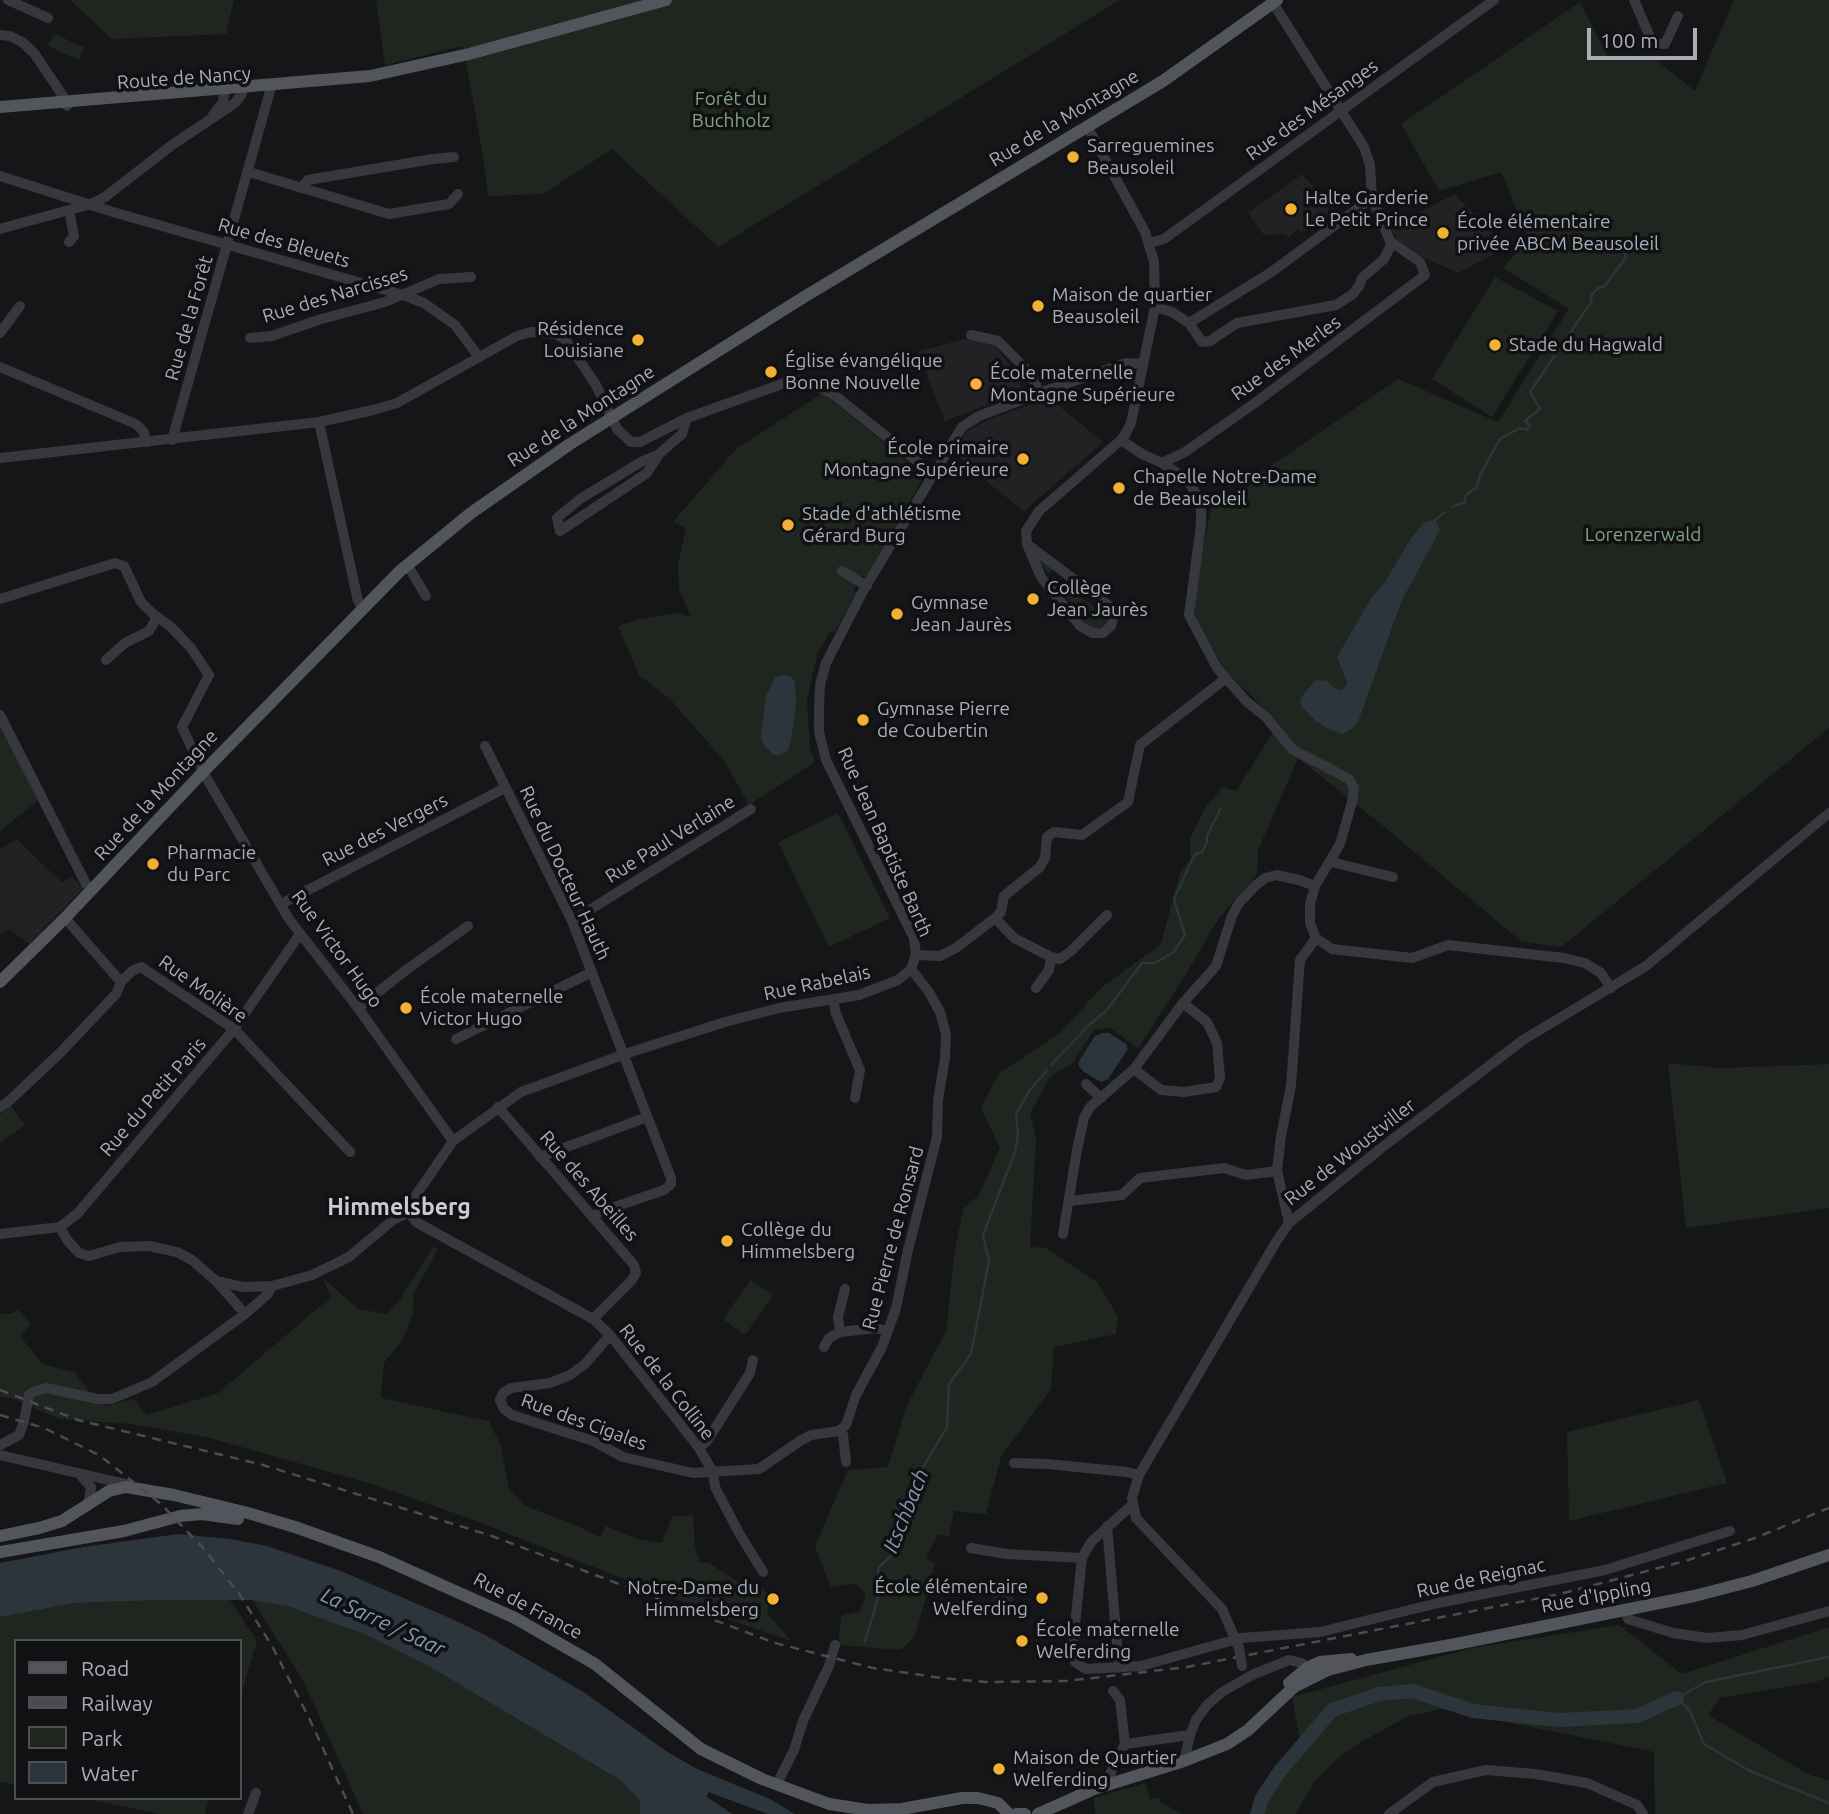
<!DOCTYPE html>
<meta charset="utf-8">
<style>
body{margin:0}
#map{position:relative;width:1829px;height:1814px;overflow:hidden;background:#161618;font-family:Ubuntu,sans-serif}
canvas{display:block}
.legend{position:absolute;left:14px;top:1639px;width:228px;height:161px;box-sizing:border-box;background:#111113;border:2px solid #4d4f55;margin:0;padding:9px 12px;list-style:none;font-size:21px;color:#a8adb8}
.legend li{display:flex;align-items:center;gap:14px;height:35px}
.legend b{width:35px;border:2px solid #4d4f55}
.scale{position:absolute;left:1587px;top:28px;width:110px;height:32px;box-sizing:border-box;border:4px solid #a8adb8;border-top:0;padding-left:9px;font-size:21px;line-height:24px;white-space:nowrap;color:#a8adb8;-webkit-text-stroke:5px #111113;paint-order:stroke}
</style>
<div id="map">
<canvas width="1829" height="1814"></canvas>
<ul class="legend">
<li><b style="height:9px;background:#53555c"></b>Road</li>
<li><b style="height:9px;background:#4a4c52"></b>Railway</li>
<li><b style="height:19px;background:#1e261f"></b>Park</li>
<li><b style="height:19px;background:#2c353c"></b>Water</li>
</ul>
<div class="scale">100 m</div>
</div>
<script>
const c = document.querySelector('canvas').getContext('2d');
c.lineJoin = 'round';
function paint(path, color) { c.fillStyle = color; c.fill(path, 'evenodd'); }
const toPath = rows => new Path2D(rows.map(r => 'M' + r).join(''));
function strokePath(path, color, width, dash) { c.strokeStyle = color; c.lineWidth = width; c.lineCap = dash ? 'butt' : 'round'; c.setLineDash(dash || []); c.stroke(path); }
function drawText(font, color, halo, rows, align = 'center') {
  c.font = font + ' Ubuntu,sans-serif'; c.lineWidth = 7; c.setLineDash([]); c.textBaseline = 'middle'; c.strokeStyle = halo; c.fillStyle = color; for (const [text, x, y, turn = 0] of rows) {
    c.save(); c.translate(x, y); c.rotate((+turn || 0) * Math.PI / 180); c.textAlign = isNaN(turn) ? turn : align; if (halo) c.strokeText(text, 0, 0); c.fillText(text, 0, 0); c.restore();
  }
}
paint(toPath([
 [1302,174,1329,205,1327,216,1302,233,1298,229,1289,237,1283,234,1264,235,1248,213],
 [1454,194,1507,247,1458,273,1420,256,1399,242,1388,224,1427,209],
 [965,339,995,346,1018,376,1023,391,945,421,918,351],
 [1049,398,1103,442,1024,511,972,470,953,449,968,431,987,420],
 [17,839,62,883,72,876,83,889,29,944,9,929,0,934,0,849]
]), '#222225');
paint(toPath([
 [70,0,234,0,226,34,112,39],
 [376,0,1120,0,718,247,612,149,543,194,488,196,484,162,463,46,385,65],
 [1734,0,1829,0,1829,728,1561,947,1522,942,1382,825,1298,758,1258,850,1257,875,1219,918,1189,969,1138,1049,1111,1028,1094,1030,1073,1063,1050,1076,1030,1114,1036,1139,1030,1247,1046,1248,1098,1283,1118,1317,1116,1334,1054,1347,1051,1389,1001,1457,986,1514,954,1511,949,1537,938,1534,926,1558,935,1564,915,1636,901,1650,838,1645,841,1616,860,1611,866,1594,855,1584,830,1587,815,1546,848,1470,888,1467,906,1407,946,1331,954,1256,963,1209,979,1195,1000,1148,981,1108,998,1074,1060,1033,1101,988,1161,944,1180,872,1190,860,1190,839,1206,806,1223,787,1236,791,1279,723,1226,671,1196,622,1193,593,1212,506,1398,379,1498,422,1569,309,1503,268,1528,239,1501,172,1439,191,1401,124,1580,2,1608,57,1652,57,1695,91],
 [54,34,84,47,79,60,48,46],
 [1495,277,1558,311,1492,417,1432,379],
 [823,393,915,468,921,473,921,482,866,577,862,576,854,590,857,592,834,633,830,631,817,655,807,701,810,748,815,762,749,805,725,762,670,699,639,675,618,626,640,619,678,613,691,617,679,589,678,566,686,528,673,522,736,449],
 [1040,559,1053,569,1050,574,1097,609,1099,607,1107,615,1106,624,1098,629,1087,627,1050,574,1039,563],
 [0,724,39,800,0,831],
 [838,813,890,918,829,947,778,842],
 [1668,1063,1721,1068,1829,1064,1829,1208,1686,1228],
 [11,1106,25,1125,0,1143,0,1114],
 [433,1247,438,1249,414,1293,413,1314,404,1337,384,1363,381,1398,489,1421,501,1446,509,1489,525,1506,573,1524,600,1537,606,1526,641,1540,662,1543,672,1516,693,1515,695,1547,700,1563,709,1563,735,1580,758,1585,772,1597,767,1613,791,1641,727,1619,468,1518,372,1484,206,1437,131,1424,60,1419,11,1398,0,1397,0,1314,11,1314,18,1310,31,1323,21,1337,42,1364,74,1372,89,1391,107,1406,133,1399,147,1415,218,1393,331,1297,322,1277,358,1309,386,1314,399,1301],
 [751,1280,773,1295,745,1335,723,1319],
 [1699,1400,1727,1483,1569,1521,1567,1432],
 [994,1582,1014,1584,1012,1614,992,1613],
 [161,1600,230,1600,257,1641,240,1699,240,1641,16,1641,16,1785,0,1782,0,1617,75,1603],
 [252,1600,290,1607,322,1617,364,1634,430,1667,620,1780,640,1801,640,1814,363,1814,303,1680],
 [1619,1625,1682,1674,1829,1627,1829,1677,1815,1682,1720,1698,1708,1715,1810,1775,1829,1780,1829,1814,1655,1814,1654,1752,1442,1709,1409,1716,1361,1742,1338,1758,1316,1780,1295,1814,1257,1814,1262,1798,1301,1745,1292,1697,1472,1648],
 [1145,1783,1150,1800,1159,1797,1161,1802,1182,1814,1095,1814,1094,1798],
 [82,1798,209,1798,205,1814,160,1814]
]), '#1e261f');
paint(toPath([
 [1435,520,1440,530,1402,600,1359,719,1354,727,1343,734,1329,729,1317,722,1302,707,1300,701,1304,693,1316,680,1327,681,1335,689,1341,690,1346,686,1347,682,1337,657,1372,597,1385,582,1412,537,1425,522],
 [784,675,791,676,795,682,796,704,791,741,788,750,781,755,774,755,763,744,761,736,766,696,775,677],
 [1102,1033,1109,1033,1126,1044,1128,1049,1108,1079,1101,1082,1084,1072,1079,1066,1079,1061,1095,1036],
 [178,1534,230,1539,267,1546,341,1571,452,1619,487,1636,585,1693,666,1751,697,1769,770,1799,795,1814,768,1814,708,1792,707,1797,732,1814,640,1814,640,1801,620,1780,430,1667,364,1634,290,1607,252,1600,161,1600,75,1603,0,1617,0,1563,83,1547]
]), '#2c353c');
strokePath(toPath([
 [1452,507,1465,502,1466,495,1477,487,1480,475,1500,439,1520,428,1527,430,1530,426,1525,421,1540,409,1530,392,1591,302,1592,294,1598,288,1604,287,1626,257,1621,238],
 [1435,520,1445,512],
 [1051,1065,1089,1025,1107,1010,1142,963,1155,963,1174,952,1180,942,1185,935,1174,899,1195,854,1202,852,1207,842,1207,836,1221,808],
 [865,1641,880,1592,878,1568,894,1553,919,1474,947,1427,949,1384,971,1354,989,1261,983,1235,1015,1152,1018,1135,1016,1114,1030,1090,1047,1070],
 [1829,1657,1706,1682,1677,1698,1690,1711,1704,1744,1750,1771,1829,1803]
]), '#2c353c', 2.5);
strokePath(toPath([
 [1257,1814,1262,1798,1280,1771,1332,1710,1379,1694,1413,1691,1473,1711,1559,1720,1637,1716,1677,1698]
]), '#2c353c', 14);
strokePath(toPath([
 [8,0,48,18],
 [1634,0,1653,44,1665,44,1678,16],
 [0,35,10,36,22,42,34,53,63,96,67,106],
 [213,115,223,102,225,87],
 [249,172,389,214,449,204,458,194],
 [0,176,113,212,403,295,424,303,455,325,479,357],
 [301,188,308,180,433,159,454,157],
 [69,210,74,236,69,242],
 [0,229,91,204,105,197,172,145,235,103,242,94,242,87],
 [1149,243,1164,239,1494,0],
 [1155,307,1172,312,1189,323,1270,273,1372,198],
 [1189,323,1202,342,1210,341,1237,323,1336,305,1353,294,1359,286,1362,278,1384,259,1392,243],
 [0,333,20,306],
 [971,335,998,341,1032,375,1039,393],
 [250,338,272,336,318,320,385,302,439,279,471,277],
 [0,367,136,424,143,431,147,442],
 [319,422,358,601,363,608],
 [172,440,272,84],
 [1121,440,1142,454,1162,463,1188,480,1196,494,1201,508,1201,524,1189,615,1217,668,1247,702,1266,717,1292,749,1349,779,1354,788,1352,802,1340,844,1315,886,1310,904,1310,923,1316,938,1332,949,1412,958,1448,945,1564,958,1585,963,1601,973,1611,988],
 [659,454,641,462,580,499,557,518,560,531,647,473,659,454,682,434,687,418],
 [0,458,319,422,373,410,397,403,517,336,531,332,555,334,565,339,596,385,617,429,631,442,640,442,687,418,793,380,804,381,833,394,933,474],
 [1162,463,1185,452,1255,403,1425,275,1420,262,1390,241,1372,198,1370,165,1364,147,1273,3],
 [1027,544,1108,605,1114,615,1111,626,1103,633,1092,633,1080,626,1041,577,1027,544,1026,531,1039,511,1121,440,1126,433,1131,423,1155,307,1154,262,1145,232,1088,128],
 [407,564,426,596],
 [842,571,867,586],
 [0,599,115,563,124,566,141,602,152,613,171,627,191,648,209,675,182,727,203,772,289,919,358,1008,453,1141],
 [106,660,125,643,149,631,157,617],
 [0,715,86,884,93,890],
 [485,746,572,921,671,1178,671,1184,664,1190,600,1212,593,1217],
 [1331,862,1393,877],
 [281,904,505,788],
 [65,918,121,982,132,971,141,967,234,1029,350,1152],
 [995,918,1014,938,1051,957,1049,970,1036,988],
 [572,921,751,809],
 [916,955,940,956,956,948,995,918,1001,912,1004,896,1040,867,1045,858,1047,837,1054,832,1082,835,1128,802,1140,745,1225,679],
 [1051,957,1060,959,1071,951,1107,915],
 [833,1000,836,1014,860,1070,855,1098],
 [358,1008,406,970,468,926],
 [456,1039,592,972],
 [1134,1069,1161,1090,1184,1092,1216,1087,1220,1078,1217,1043,1207,1022,1183,1003],
 [1086,1084,1101,1098],
 [0,1107,8,1102,60,1053,116,994,121,982],
 [498,1107,634,1265,636,1273,632,1280,593,1319],
 [540,1157,647,1117],
 [1069,1201,1122,1195,1140,1178,1224,1168,1246,1175,1277,1171],
 [409,1212,416,1222,593,1319,610,1335,699,1448,713,1472,715,1487,739,1533,763,1572],
 [1289,1223,1277,1171,1281,1136,1291,1086,1300,960,1316,938],
 [60,1227,67,1240,79,1253,89,1256,120,1247,149,1246,177,1252,192,1260,216,1281,243,1287,272,1286,312,1275,349,1257,393,1220,409,1212,410,1204,453,1141,521,1092,625,1054,725,1022,779,1008,859,995,898,980,911,969,916,955,914,938,826,760,819,732,819,709,820,685,826,663,863,591,962,427,979,416,1048,390,1126,363,1142,364],
 [0,1234,60,1227,78,1213,234,1029,300,934],
 [1063,1234,1077,1150,1084,1118,1090,1107,1134,1069,1183,1003,1216,966,1232,916,1239,903,1255,886,1265,878,1277,875,1299,880,1315,886],
 [216,1281,245,1314],
 [840,1332,838,1317,845,1289],
 [610,1335,585,1364,570,1375,550,1383,511,1388,503,1393,500,1400,504,1409,512,1415,593,1441,623,1457,693,1473,759,1469,800,1441,811,1435,839,1431,846,1425,856,1395,882,1347,896,1308,908,1250,937,1137,938,1100,945,1058,946,1034,940,1012,929,992,911,969],
 [824,1347,829,1338,840,1332,875,1328,888,1331],
 [839,1431,843,1435,846,1462],
 [0,1445,19,1435,24,1421,29,1395,33,1392,46,1388,98,1399,112,1399,152,1382,245,1314,268,1294,272,1286],
 [699,1448,707,1441,750,1373,753,1360],
 [0,1455,130,1485],
 [1014,1463,1047,1464,1127,1472,1139,1475],
 [81,1476,91,1487,88,1506],
 [1132,1505,1091,1542,1082,1558,1072,1653,1075,1662,1086,1669,1141,1666,1241,1638,1320,1632,1438,1603,1605,1570,1730,1531],
 [1107,1526,1119,1668],
 [971,1548,1007,1554,1082,1558],
 [1625,1610,1628,1619,1673,1633,1707,1638,1742,1635,1829,1611],
 [1239,1648,1222,1609,1136,1518,1132,1498,1139,1475,1276,1242,1289,1223,1380,1149,1523,1040,1646,966,1829,813],
 [1125,1744,1190,1735],
 [1184,1761,1190,1735,1196,1720,1207,1705,1222,1692,1252,1675,1289,1660,1302,1663,1310,1673],
 [777,1784,794,1750,803,1721,829,1666,835,1645],
 [1110,1784,1111,1772,1125,1744,1120,1700,1113,1691],
 [248,1814,256,1793],
 [1389,1814,1433,1782,1486,1770,1535,1774,1587,1783,1637,1805,1643,1814]
]), '#37383d', 10);
strokePath(toPath([
 [0,107,370,76,469,54,666,0],
 [0,982,65,918,203,772,400,571,471,513,570,444,804,297,1163,81,1277,0],
 [0,1536,39,1528,62,1521,109,1491,126,1487,174,1495,248,1513,295,1527,379,1557,515,1618,595,1664,701,1749,762,1779,829,1804,868,1810,902,1809,962,1798,978,1798,998,1803,1009,1814],
 [0,1552,124,1531,180,1516,202,1514,238,1519],
 [1289,1683,1307,1668,1320,1662,1351,1659],
 [1016,1814,1025,1814],
 [1038,1814,1094,1789,1184,1761,1227,1744,1248,1730,1294,1687,1328,1670,1366,1660,1456,1644,1694,1596,1752,1581,1829,1555]
]), '#53555c', 12);
strokePath(toPath([
 [0,1390,78,1420,263,1465,492,1536,775,1643,873,1668,942,1678,986,1682,1067,1681,1187,1667,1560,1594,1685,1561,1755,1538,1829,1508],
 [0,1415,44,1428,99,1455,161,1504,204,1549,240,1595,272,1646,310,1720,353,1814]
]), '#4a4c52', 2.5, [9, 7]);
strokePath(toPath([
 [1239,1648,1242,1666]
]), '#37383d', 10);
for (const [x, y, r, color] of [
 [1073,157,7,"#f2b134"],
 [1291,209,7,"#f2b134"],
 [1443,233,7,"#f2b134"],
 [1038,306,7,"#f2b134"],
 [638,340,7,"#f2b134"],
 [1495,345,7,"#f2b134"],
 [771,372,7,"#f2b134"],
 [976,384,7,"#f2b134"],
 [1023,459,7,"#f2b134"],
 [1119,488,7,"#f2b134"],
 [788,525,7,"#f2b134"],
 [1033,599,7,"#f2b134"],
 [897,614,7,"#f2b134"],
 [863,720,7,"#f2b134"],
 [153,864,7,"#f2b134"],
 [406,1008,7,"#f2b134"],
 [727,1241,7,"#f2b134"],
 [1042,1598,7,"#f2b134"],
 [773,1599,7,"#f2b134"],
 [1022,1641,7,"#f2b134"],
 [999,1769,7,"#f2b134"]
]) { const dot = new Path2D(); dot.arc(x, y, r, 0, 2 * Math.PI); c.fillStyle = color; c.fill(dot); strokePath(dot, '#111113', 2.5); }
drawText('19px', '#a8adb8', '#111113', [
 ["Route de Nancy",184,78,-4],
 ["Rue des Mésanges",1312,110,-36],
 ["Rue de la Montagne",1064,118,-31],
 ["Rue des Bleuets",284,243,16],
 ["Rue des Narcisses",335,295,-17],
 ["Rue de la Forêt",189,318,-74],
 ["Rue des Merles",1286,358,-36],
 ["Rue de la Montagne",581,416,-33],
 ["Rue de la Montagne",156,795,-47],
 ["Rue des Vergers",385,830,-27],
 ["Rue Paul Verlaine",670,839,-32],
 ["Rue Jean Baptiste Barth",885,842,66],
 ["Rue du Docteur Hauth",565,873,65],
 ["Rue Victor Hugo",337,949,54],
 ["Rue Rabelais",817,983,-12],
 ["Rue Molière",203,989,35],
 ["Rue du Petit Paris",153,1097,-49],
 ["Rue de Woustviller",1350,1152,-38],
 ["Rue des Abeilles",589,1186,49],
 ["Rue Pierre de Ronsard",893,1238,-75],
 ["Rue de la Colline",667,1382,52],
 ["Rue des Cigales",584,1422,20],
 ["Rue de Reignac",1481,1578,-12],
 ["Rue d'Ippling",1596,1596,-11],
 ["Rue de France",528,1606,28]
]);
drawText('19px', '#7fa381', '#111113', [
 ["Forêt du",731,99],
 ["Buchholz",731,121],
 ["Lorenzerwald",1643,535]
]);
drawText('19px', '#a8adb8', '#111113', [
 ["Sarreguemines",1087,146],
 ["Beausoleil",1087,168],
 ["Halte Garderie",1305,198],
 ["Le Petit Prince",1305,220],
 ["École élémentaire",1457,222],
 ["privée ABCM Beausoleil",1457,244],
 ["Maison de quartier",1052,295],
 ["Beausoleil",1052,317],
 ["Résidence",624,329,"right"],
 ["Louisiane",624,351,"right"],
 ["Stade du Hagwald",1509,345],
 ["Église évangélique",785,361],
 ["Bonne Nouvelle",785,383],
 ["École maternelle",990,373],
 ["Montagne Supérieure",990,395],
 ["École primaire",1009,448,"right"],
 ["Montagne Supérieure",1009,470,"right"],
 ["Chapelle Notre-Dame",1133,477],
 ["de Beausoleil",1133,499],
 ["Stade d'athlétisme",802,514],
 ["Gérard Burg",802,536],
 ["Collège",1047,588],
 ["Jean Jaurès",1047,610],
 ["Gymnase",911,603],
 ["Jean Jaurès",911,625],
 ["Gymnase Pierre",877,709],
 ["de Coubertin",877,731],
 ["Pharmacie",167,853],
 ["du Parc",167,875],
 ["École maternelle",420,997],
 ["Victor Hugo",420,1019],
 ["Collège du",741,1230],
 ["Himmelsberg",741,1252],
 ["École élémentaire",1028,1587,"right"],
 ["Welferding",1028,1609,"right"],
 ["Notre-Dame du",759,1588,"right"],
 ["Himmelsberg",759,1610,"right"],
 ["École maternelle",1036,1630],
 ["Welferding",1036,1652],
 ["Maison de Quartier",1013,1758],
 ["Welferding",1013,1780]
], 'left');
drawText('italic 21px', '#7f9bb3', '#111113', [
 ["Itschbach",906,1511,-68],
 ["La Sarre / Saar",383,1622,25]
]);
drawText('bold 23px', '#c9ccd4', '#111113', [
 ["Himmelsberg",399,1207]
]);
</script>
